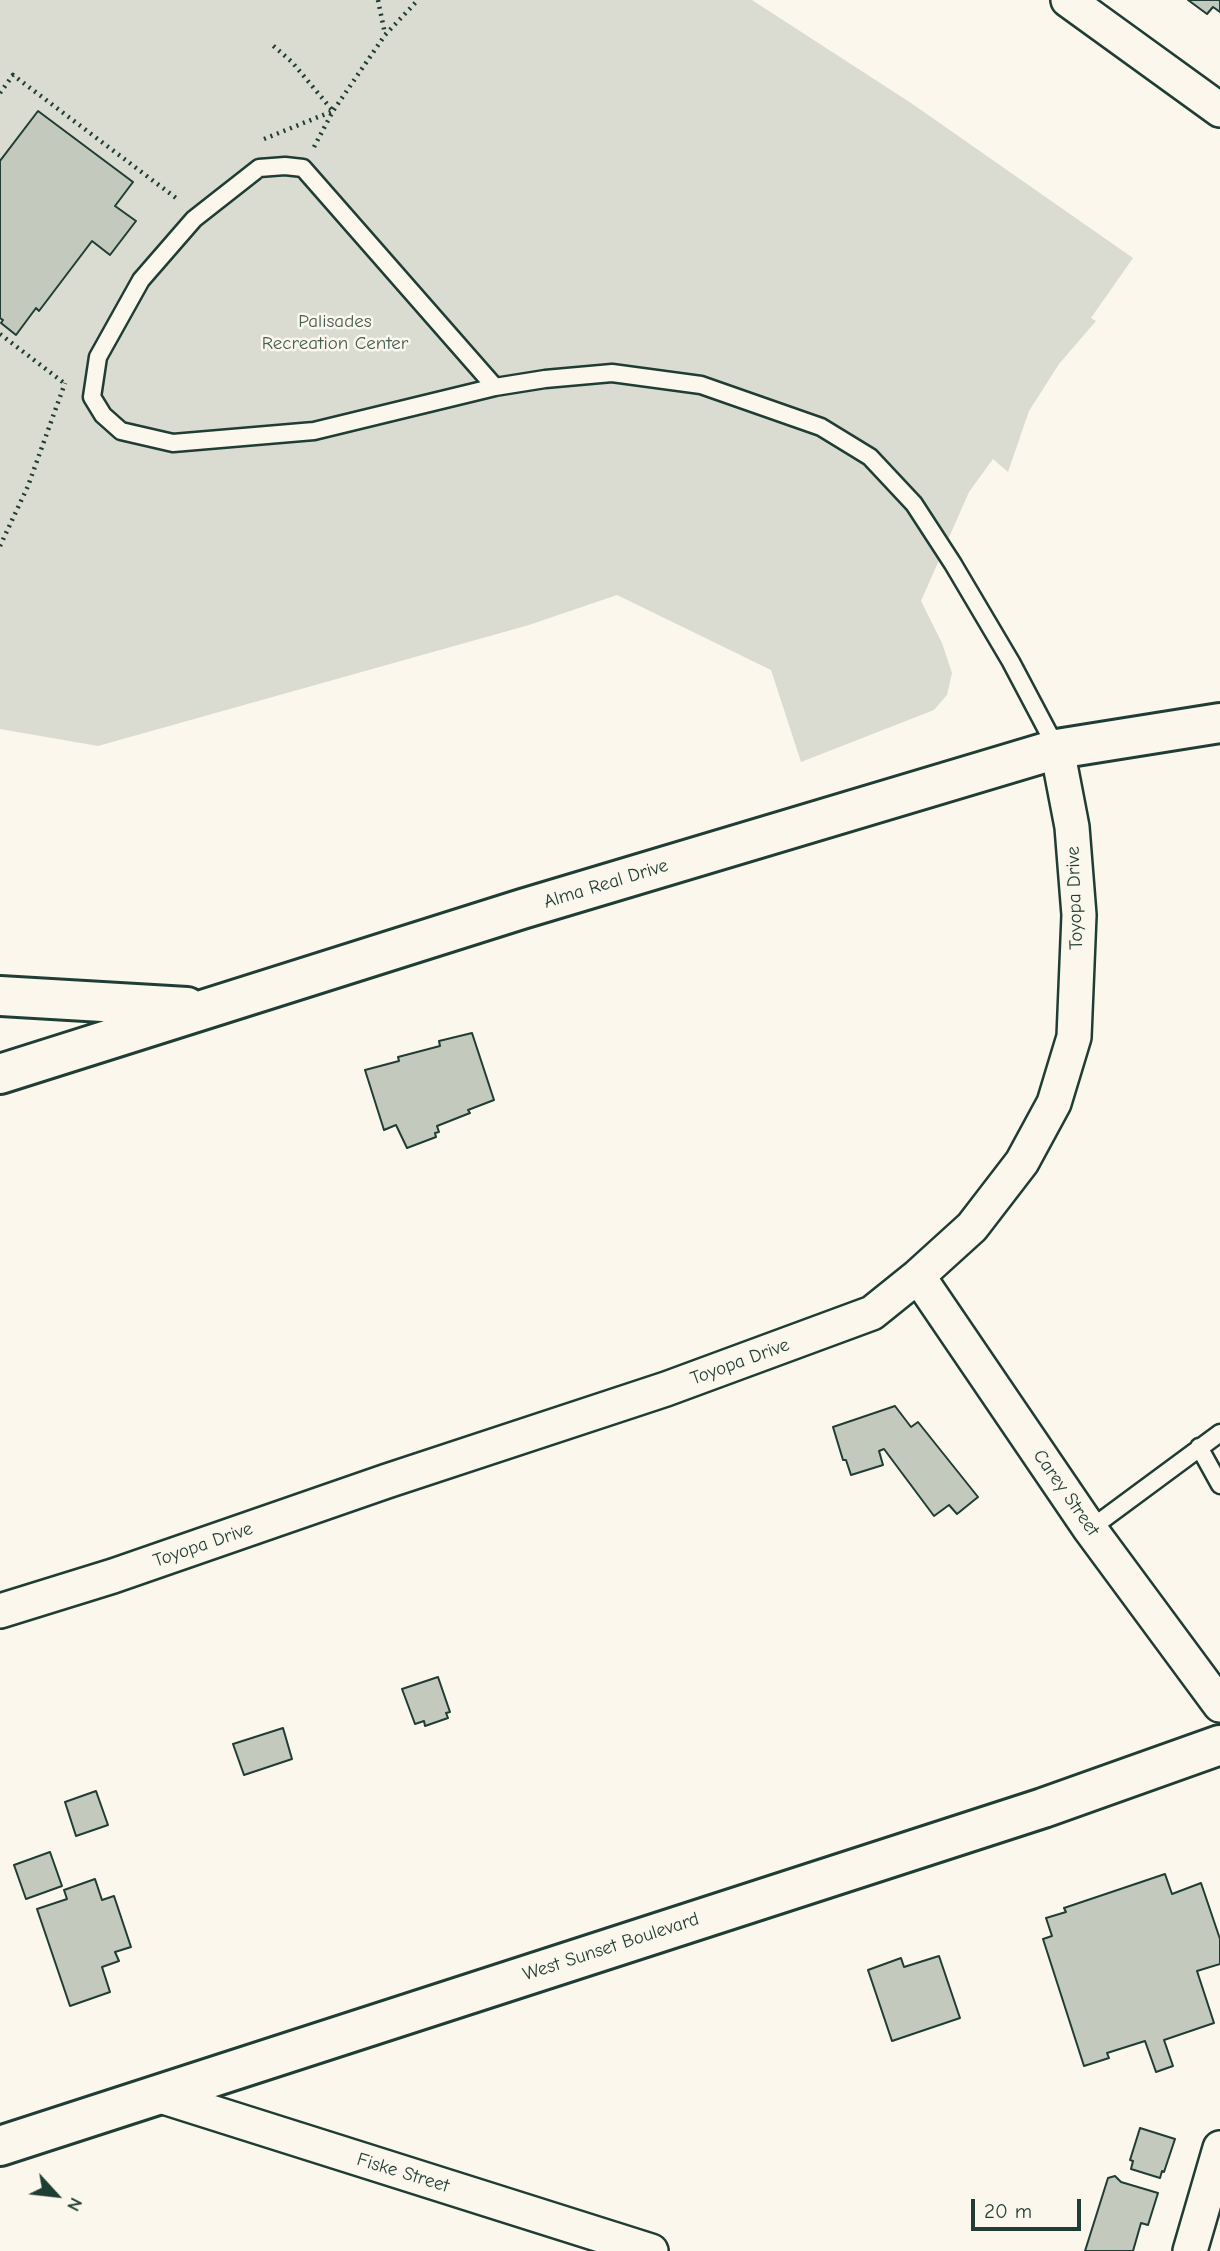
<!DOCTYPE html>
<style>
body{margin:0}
#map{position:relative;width:1220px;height:2251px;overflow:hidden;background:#fbf7ec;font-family:"Comic Neue",sans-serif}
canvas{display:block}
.north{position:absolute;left:21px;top:2160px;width:70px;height:70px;-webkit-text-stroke:5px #fbf7ec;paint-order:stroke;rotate:117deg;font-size:19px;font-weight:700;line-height:28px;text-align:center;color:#1f3d34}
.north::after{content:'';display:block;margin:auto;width:24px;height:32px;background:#1f3d34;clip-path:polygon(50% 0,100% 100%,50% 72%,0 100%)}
.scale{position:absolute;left:971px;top:2199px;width:110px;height:32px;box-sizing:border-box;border:4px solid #1f3d34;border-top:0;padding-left:9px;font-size:21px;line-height:24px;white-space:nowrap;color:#1f3d34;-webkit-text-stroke:5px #fbf7ec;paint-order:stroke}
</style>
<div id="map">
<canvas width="1220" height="2251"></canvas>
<div class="north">N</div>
<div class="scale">20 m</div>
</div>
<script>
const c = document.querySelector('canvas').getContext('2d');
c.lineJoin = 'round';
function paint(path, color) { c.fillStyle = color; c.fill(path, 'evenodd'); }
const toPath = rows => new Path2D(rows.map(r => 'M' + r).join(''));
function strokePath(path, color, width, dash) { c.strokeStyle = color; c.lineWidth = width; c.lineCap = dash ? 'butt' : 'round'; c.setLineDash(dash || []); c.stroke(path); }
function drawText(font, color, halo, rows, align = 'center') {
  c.font = font + ' "Comic Neue",sans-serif'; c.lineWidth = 5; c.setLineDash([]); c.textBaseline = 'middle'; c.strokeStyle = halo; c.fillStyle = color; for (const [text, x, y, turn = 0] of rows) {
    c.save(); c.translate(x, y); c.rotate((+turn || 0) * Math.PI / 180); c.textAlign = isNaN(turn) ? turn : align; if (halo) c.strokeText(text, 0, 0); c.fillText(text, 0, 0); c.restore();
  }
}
paint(toPath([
 [0,0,752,0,911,103,1133,258,1091,318,1096,321,1059,364,1029,411,1008,472,993,459,969,492,921,601,942,643,952,673,947,695,934,710,801,762,771,670,617,595,529,625,98,746,0,729]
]), '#dbdcd1');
const building = toPath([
 [1188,0,1220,0,1220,12,1213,7,1207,14,1188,0],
 [38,111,133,182,115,206,136,221,110,255,92,241,39,311,36,308,16,335,1,323,3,320,0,318,0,161,38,111],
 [472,1033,494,1100,468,1110,470,1113,437,1126,439,1132,435,1133,436,1137,407,1148,396,1125,384,1130,365,1070,399,1061,398,1057,440,1046,439,1041,472,1033],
 [895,1406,911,1427,918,1422,978,1497,957,1514,949,1505,934,1516,884,1449,879,1451,883,1465,851,1475,846,1460,843,1460,833,1427,895,1406],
 [438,1677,450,1712,446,1713,448,1718,425,1726,424,1721,415,1724,402,1689,438,1677],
 [283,1728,292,1759,244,1775,233,1744,283,1728],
 [96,1791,108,1825,76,1836,65,1802,96,1791],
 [50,1852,62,1886,26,1899,14,1865,50,1852],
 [1165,1874,1172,1894,1201,1883,1220,1939,1220,1964,1197,1971,1214,2023,1164,2040,1173,2066,1156,2072,1145,2041,1107,2053,1109,2058,1084,2066,1043,1939,1052,1936,1046,1918,1066,1912,1064,1908,1165,1874],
 [95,1879,102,1900,114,1896,131,1947,115,1952,119,1961,102,1967,110,1992,70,2006,37,1909,67,1899,64,1890,95,1879],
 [939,1956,960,2018,892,2041,868,1970,901,1958,904,1967,939,1956],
 [1140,2128,1175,2139,1164,2172,1162,2171,1160,2178,1131,2169,1133,2161,1130,2160,1140,2128],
 [1115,2176,1121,2182,1158,2193,1148,2225,1141,2223,1133,2251,1085,2251,1108,2178,1115,2176]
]);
paint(building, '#c4c9be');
strokePath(building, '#1f3d34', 2);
const lane = toPath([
 [495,387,303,168,285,166,259,168,194,219,141,280,98,357,92,397,103,415,121,431,173,443,314,431,495,387,545,379,612,373,701,385,821,427,870,457,914,504,953,564,1011,662,1057,749],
 [1199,1447,1220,1485],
 [1090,1529,1220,1433]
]);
const street = toPath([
 [1068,0,1220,110],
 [918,1276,1090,1529,1220,1705],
 [0,1611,113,1576,387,1481,666,1389,872,1313,918,1276,972,1227,1022,1162,1054,1103,1074,1037,1079,915,1072,827,1057,749],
 [154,2094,651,2251],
 [1190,2251,1220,2148]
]);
const secondary = toPath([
 [0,996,187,1007],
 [0,1074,522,909,1057,749,1220,723],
 [0,2146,1043,1808,1220,1745]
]);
strokePath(lane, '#1f3d34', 21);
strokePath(street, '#1f3d34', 38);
strokePath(secondary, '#1f3d34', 44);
strokePath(toPath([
 [378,0,385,34],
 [0,93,13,75,176,198],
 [264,139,333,111,292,62,270,43],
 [314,147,333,111,385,35,418,0],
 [0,334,64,383],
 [0,546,28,486,65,383]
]), '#1f3d34', 4.5, [2, 5]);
strokePath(lane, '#fbf7ec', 16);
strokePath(street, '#fbf7ec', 33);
strokePath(secondary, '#fbf7ec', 38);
drawText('19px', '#455d53', '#fbf7ec', [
 ["Palisades",335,322],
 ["Recreation Center",335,344]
]);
drawText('19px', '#1f3d34', '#fbf7ec', [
 ["Alma Real Drive",606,884,-17],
 ["Toyopa Drive",1075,898,-92],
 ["Toyopa Drive",740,1362,-20],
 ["Carey Street",1066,1493,55],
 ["Toyopa Drive",203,1545,-19],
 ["West Sunset Boulevard",611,1947,-18],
 ["Fiske Street",403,2173,17]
]);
</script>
